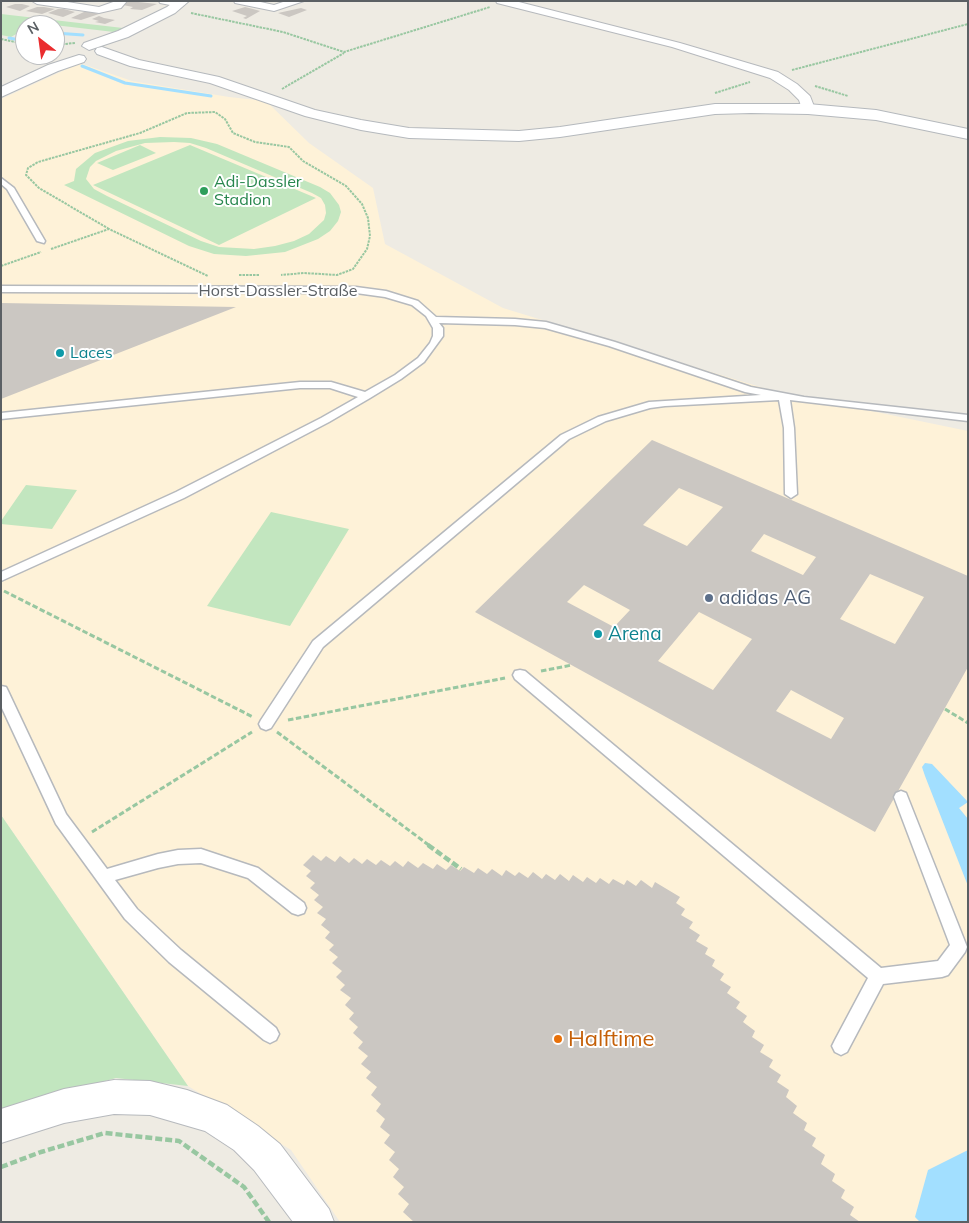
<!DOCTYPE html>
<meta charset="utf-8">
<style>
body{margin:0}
#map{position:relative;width:969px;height:1223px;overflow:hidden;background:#eeebe3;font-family:Mulish,sans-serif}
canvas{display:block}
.frame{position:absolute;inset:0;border:2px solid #5b6064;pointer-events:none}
.north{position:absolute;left:15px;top:15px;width:50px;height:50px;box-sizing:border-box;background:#fff;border:1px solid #bdbfc1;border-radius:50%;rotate:330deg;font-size:14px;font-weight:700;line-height:20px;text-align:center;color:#5b6064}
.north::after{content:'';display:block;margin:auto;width:18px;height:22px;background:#ea2d2f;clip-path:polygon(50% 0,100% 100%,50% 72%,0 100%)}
</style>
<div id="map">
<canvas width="969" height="1223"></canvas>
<div class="frame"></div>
<div class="north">N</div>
</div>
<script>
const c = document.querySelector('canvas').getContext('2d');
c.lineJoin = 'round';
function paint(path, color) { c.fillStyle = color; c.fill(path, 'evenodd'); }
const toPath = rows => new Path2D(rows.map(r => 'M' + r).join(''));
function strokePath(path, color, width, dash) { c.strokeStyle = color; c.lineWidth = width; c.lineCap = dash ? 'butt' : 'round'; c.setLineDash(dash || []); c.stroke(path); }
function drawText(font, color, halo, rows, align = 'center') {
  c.font = font + ' Mulish,sans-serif'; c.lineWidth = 4; c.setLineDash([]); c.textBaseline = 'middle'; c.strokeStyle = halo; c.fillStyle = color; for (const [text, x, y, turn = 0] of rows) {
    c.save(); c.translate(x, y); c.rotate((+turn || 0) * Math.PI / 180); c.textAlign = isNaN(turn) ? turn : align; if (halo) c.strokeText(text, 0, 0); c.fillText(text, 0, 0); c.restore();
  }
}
paint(toPath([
 [80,63,132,81,229,97,266,101,309,143,373,188,385,244,503,308,770,390,968,431,968,1222,340,1222,291,1150,188,1086,1,815,1,99]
]), '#fef2d8');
paint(toPath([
 [1,14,123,28,114,32,37,23,25,25,25,29,11,37,1,35],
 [160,137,191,138,217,144,320,187,330,193,339,205,341,212,338,221,330,231,318,239,285,252,246,256,214,254,189,246,64,185,74,181,76,169,95,153,128,141],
 [174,142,190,143,206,148,312,193,321,198,325,205,326,213,324,220,309,234,294,241,275,246,254,249,219,247,201,241,107,196,94,189,86,179,90,167,96,161,116,151,145,143],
 [140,145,156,153,113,170,97,163],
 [190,145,316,198,219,245,93,185],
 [26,485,77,490,52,529,1,524,1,521],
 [271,512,349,529,290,626,207,606],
 [1,815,188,1086,116,1078,1,1110]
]), '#c2e6bf');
paint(toPath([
 [925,763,932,764,968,802,959,808,968,819,968,886,925,776,922,767],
 [968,1150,968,1222,920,1222,915,1217,928,1170]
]), '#a2dfff');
strokePath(toPath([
 [55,33,83,35],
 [9,38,25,41],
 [82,66,125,83,211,96]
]), '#a2dfff', 3);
paint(toPath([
 [129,1,157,4,142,10,130,9,133,7,123,5],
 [15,4,22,4,30,6,20,11,6,7],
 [37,7,44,7,55,9,42,14,26,11],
 [245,7,253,9,260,11,246,19,243,18,247,16,232,11],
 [301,8,307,10,289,17,278,13],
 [58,9,64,9,75,12,63,17,48,13],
 [86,11,99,14,81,20,71,18],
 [99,16,104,18,115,20,105,24,95,22,99,21,92,19],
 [1,303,236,307,1,399],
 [652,440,968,576,968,667,875,832,475,612],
 [679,488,723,507,687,546,643,525],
 [764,534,816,557,803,575,751,551],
 [870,574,924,597,895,644,840,619],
 [584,585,630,610,614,627,567,602],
 [699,612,752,639,713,690,658,661],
 [791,690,844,718,831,739,776,711],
 [313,855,321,861,326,856,335,862,340,856,349,863,354,858,362,864,367,859,376,865,381,860,390,866,395,861,403,867,408,861,418,868,423,863,433,869,437,864,446,870,451,865,460,871,464,867,474,873,478,868,487,874,492,869,502,876,506,870,515,876,519,872,528,878,533,872,542,879,546,874,555,880,560,874,569,881,573,875,583,882,587,877,596,883,600,878,609,884,613,879,624,885,627,880,636,886,641,880,652,888,655,882,680,897,676,903,685,909,681,915,693,922,689,928,700,935,696,941,708,948,705,954,715,960,712,966,724,974,720,980,731,987,727,993,740,1002,736,1008,747,1016,743,1022,755,1031,752,1037,764,1045,760,1052,773,1060,769,1067,781,1075,777,1082,789,1090,786,1097,797,1106,793,1113,807,1123,804,1130,816,1138,812,1146,825,1155,821,1164,835,1174,832,1181,845,1190,841,1198,854,1207,850,1215,860,1222,414,1222,403,1212,409,1204,398,1194,404,1187,393,1177,399,1169,389,1160,395,1152,384,1143,390,1135,380,1127,385,1119,376,1111,381,1104,371,1095,377,1087,366,1078,371,1072,361,1064,368,1056,358,1048,363,1042,353,1033,358,1027,349,1019,354,1013,345,1005,351,998,340,990,345,985,336,977,342,971,332,963,338,957,329,950,334,945,325,938,330,932,321,925,326,919,317,913,323,907,314,900,319,895,310,888,315,883,306,876,311,871,303,865]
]), '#cbc7c2');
const lane = toPath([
 [1,178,14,188,45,241,44,243,37,241,7,189,1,184,1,178],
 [1,286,356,287,386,291,418,301,436,317,515,319,546,322,615,342,751,387,804,397,968,415,968,421,790,400,794,428,797,494,791,498,785,494,784,428,779,400,665,406,650,408,606,421,569,439,323,647,271,728,266,730,261,728,259,724,261,720,313,641,561,435,598,417,649,402,761,395,745,392,609,346,545,328,515,325,439,323,443,328,443,336,424,362,401,379,370,398,329,422,184,498,1,581,1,572,176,492,321,418,358,397,330,388,300,388,1,419,1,413,300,382,331,382,365,392,395,375,418,358,430,343,433,336,433,328,426,316,412,305,385,297,356,293,1,292,1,286],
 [520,670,525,671,881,968,938,961,950,945,894,797,896,793,901,791,906,793,967,947,965,952,948,975,942,977,883,984,847,1052,841,1055,835,1052,832,1046,835,1040,868,978,515,679,513,675,515,671,520,670],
 [1,686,6,687,8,691,66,814,107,869,158,854,178,850,201,849,258,868,304,903,306,908,304,913,298,915,292,913,248,878,201,863,178,864,158,868,115,880,137,909,181,950,276,1028,279,1034,276,1040,270,1043,264,1040,169,962,125,919,56,824,1,706,1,686]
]);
const street = toPath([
 [32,1,61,1,99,7,116,1,127,1,121,8,99,13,37,4,32,1],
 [159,1,182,1,185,4,180,7,160,3,159,1],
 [234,1,256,1,274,5,286,1,304,1,274,11,235,3,234,1],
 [496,1,515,1,680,43,778,72,797,84,810,96,815,109,813,112,803,112,799,100,789,90,770,78,672,47,497,3,496,1],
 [114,1080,150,1081,187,1090,227,1105,258,1126,280,1144,329,1209,334,1222,293,1222,254,1170,234,1150,205,1131,150,1115,114,1114,64,1123,1,1143,1,1109,64,1089,114,1080]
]);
const secondary = toPath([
 [175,1,189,1,175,13,128,37,89,50,82,46,84,43,118,31,167,7,175,1],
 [102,47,139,60,219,77,315,110,361,120,409,128,519,131,560,127,715,104,808,104,876,110,968,129,968,139,876,120,808,114,751,113,715,114,560,137,519,141,409,138,361,130,305,116,210,83,130,66,97,54,95,51,97,48,102,47],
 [79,55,84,56,86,59,84,62,58,71,1,97,1,87,48,65,79,55]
]);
strokePath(lane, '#b6b9bd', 3);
strokePath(street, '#b6b9bd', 2);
strokePath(secondary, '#b5b9bd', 2);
strokePath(toPath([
 [191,13,283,32,344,52,490,7],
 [1,39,25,44],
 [55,45,75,43],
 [792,70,968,24],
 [815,86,848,96],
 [282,89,344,53],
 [715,93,750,82],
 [109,229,39,188,26,175,28,168,38,162,140,133,187,113,215,112,225,119,233,133,255,142,289,147,303,161,346,186,362,204,368,218,370,236,367,249,353,269,337,275,304,273,281,275],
 [51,249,109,229,208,276],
 [1,266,41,252],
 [239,275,260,275]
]), '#98c7a1', 2, [2.5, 1]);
strokePath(toPath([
 [4,591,253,717],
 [541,671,572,665],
 [945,709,968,723],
 [288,720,505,678],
 [277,732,430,846],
 [92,832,252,732]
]), '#98c7a1', 3, [5.5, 2.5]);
strokePath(toPath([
 [428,845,461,869],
 [1,1167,41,1152,105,1133,179,1141,244,1187,269,1222]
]), '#98c7a1', 4.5, [7, 3]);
paint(lane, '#fff');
paint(street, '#fff');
paint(secondary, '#fff');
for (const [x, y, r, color] of [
 [204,191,5,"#2e9e5b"],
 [60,353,5,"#0f9aa8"],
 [709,598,5,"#5c6f8a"],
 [598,634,5,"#0f9aa8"],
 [558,1039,5,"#e8710a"]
]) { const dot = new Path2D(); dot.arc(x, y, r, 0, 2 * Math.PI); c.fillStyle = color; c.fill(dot); strokePath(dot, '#fff', 2); }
drawText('16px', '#27864d', '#fff', [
 ["Adi-Dassler",214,182],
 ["Stadion",214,200]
], 'left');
drawText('16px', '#5b6064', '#fff', [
 ["Horst-Dassler-Straße",278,291]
]);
drawText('16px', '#0d838f', '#fff', [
 ["Laces",70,353]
], 'left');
drawText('19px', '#4e5e75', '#fff', [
 ["adidas AG",719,598]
], 'left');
drawText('19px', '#0d838f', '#fff', [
 ["Arena",608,634]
], 'left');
drawText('22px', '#c56008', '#fff', [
 ["Halftime",568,1039]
], 'left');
</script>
